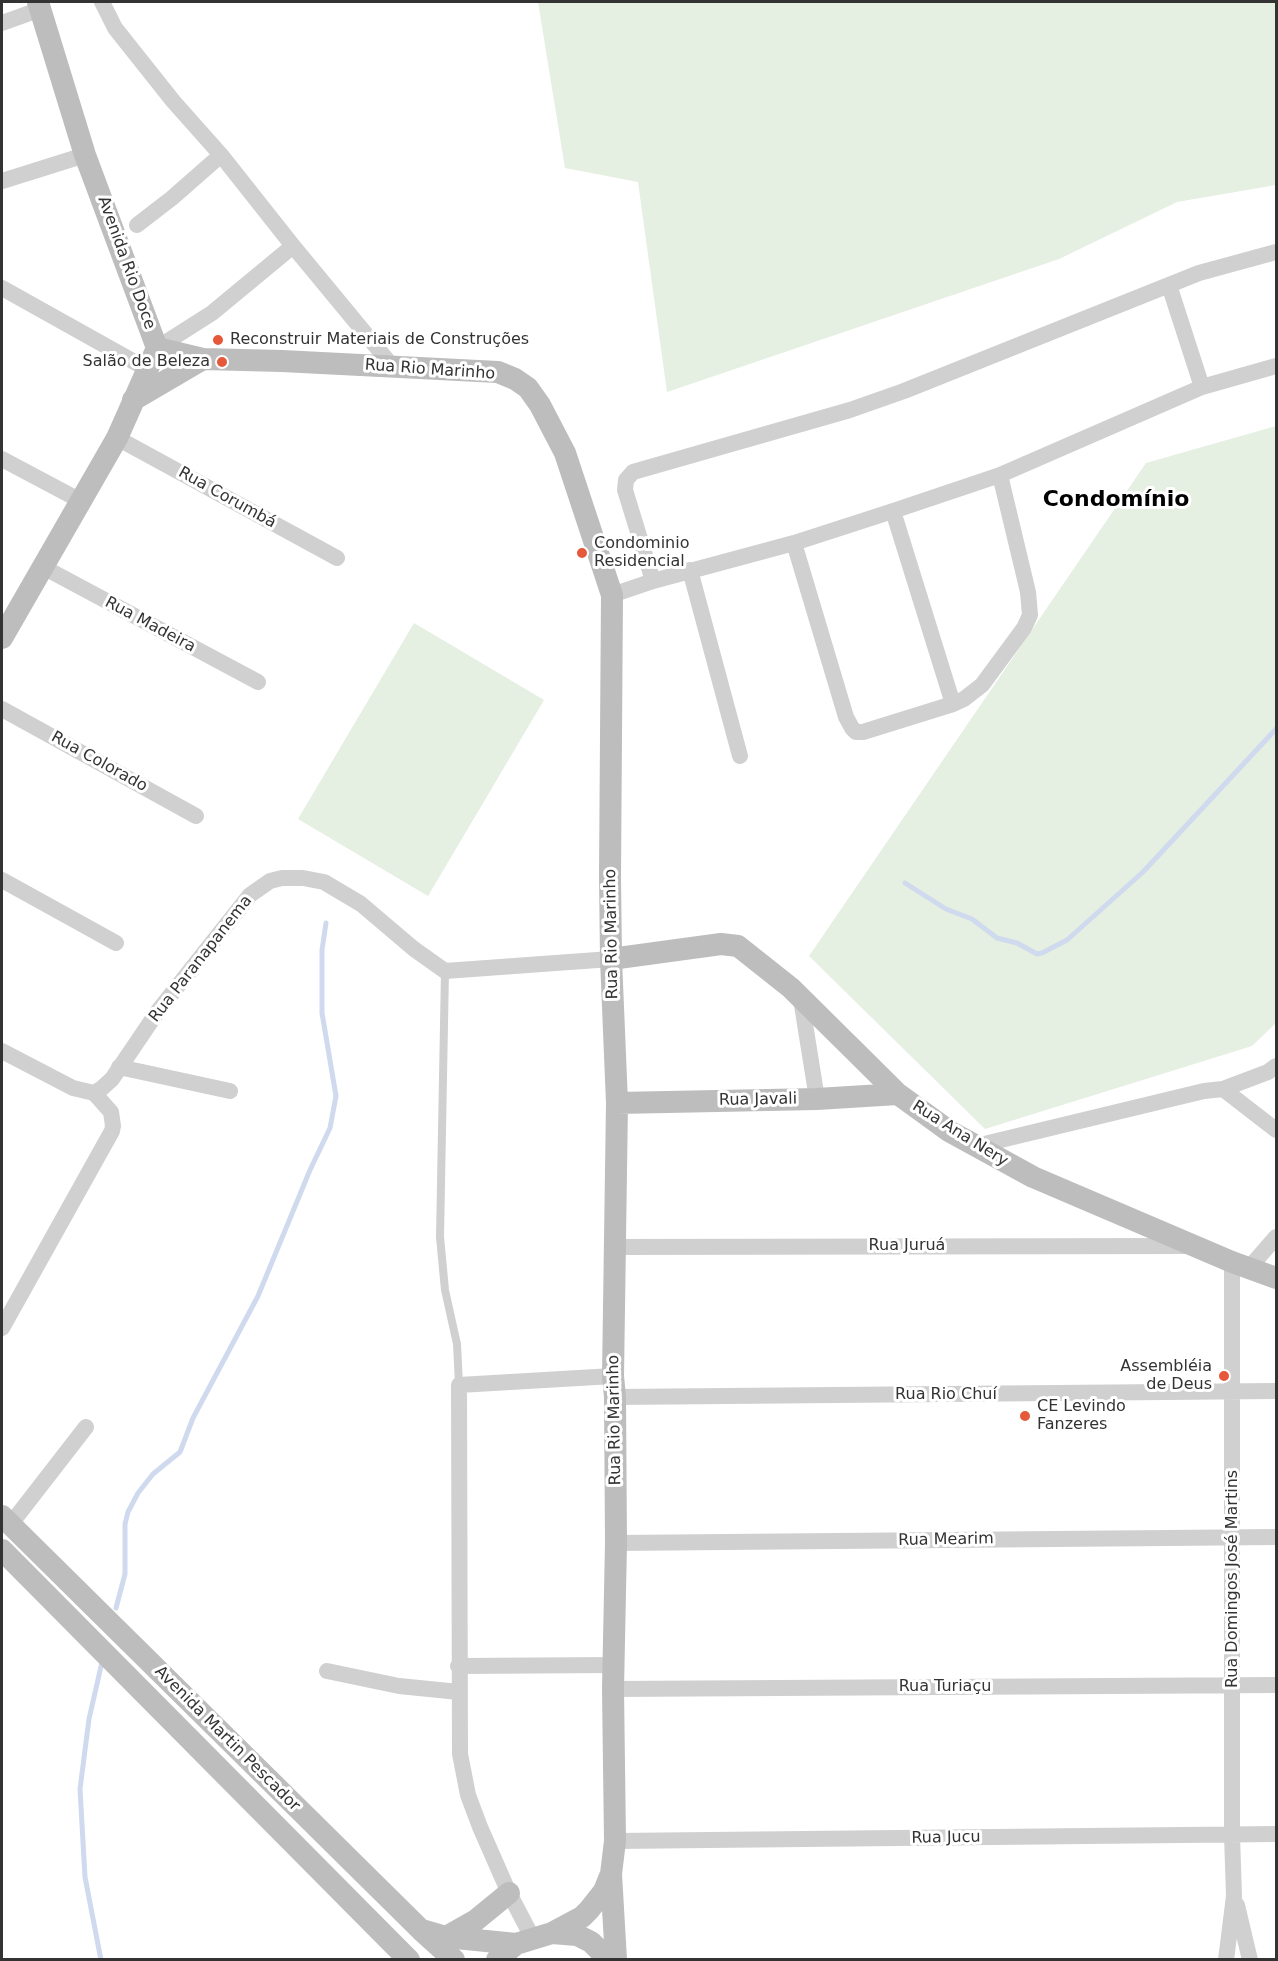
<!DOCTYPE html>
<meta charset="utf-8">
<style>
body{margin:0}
#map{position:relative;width:1278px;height:1961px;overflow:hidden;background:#fff;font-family:"DejaVu Sans",sans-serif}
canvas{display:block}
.frame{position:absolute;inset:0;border:3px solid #333;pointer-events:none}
</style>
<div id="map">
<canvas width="1278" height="1961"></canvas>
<div class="frame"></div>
</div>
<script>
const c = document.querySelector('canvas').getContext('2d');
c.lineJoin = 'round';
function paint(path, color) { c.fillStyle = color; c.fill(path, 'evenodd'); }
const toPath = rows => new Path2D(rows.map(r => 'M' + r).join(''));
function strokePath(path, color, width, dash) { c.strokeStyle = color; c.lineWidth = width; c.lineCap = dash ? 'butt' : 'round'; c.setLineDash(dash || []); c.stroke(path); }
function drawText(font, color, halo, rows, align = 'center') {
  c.font = font + ' "DejaVu Sans",sans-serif'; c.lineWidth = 6; c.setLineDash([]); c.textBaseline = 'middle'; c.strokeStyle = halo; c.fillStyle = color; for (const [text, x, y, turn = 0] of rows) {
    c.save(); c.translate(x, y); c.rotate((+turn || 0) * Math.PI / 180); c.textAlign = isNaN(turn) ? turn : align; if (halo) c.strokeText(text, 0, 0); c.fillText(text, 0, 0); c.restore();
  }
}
paint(toPath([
 [538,2,1276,2,1276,185,1177,202,1059,259,667,392,638,182,565,168],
 [1276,426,1276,1023,1252,1046,985,1129,809,956,1146,463],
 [414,623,544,700,428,896,298,819]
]), '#e5efe2');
strokePath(toPath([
 [905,883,946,909,972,919,997,938,1017,943,1037,954,1042,953,1067,940,1143,872,1276,729],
 [116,1608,125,1574,125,1524,128,1512,138,1493,153,1474,180,1452,193,1418,258,1296,310,1170,330,1128,336,1096,322,1013,322,950,326,923],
 [101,1960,85,1877,80,1789,89,1719,102,1662]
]), '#cfdaee', 5);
strokePath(toPath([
 [445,971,440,1237,445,1290,457,1344,459,1385]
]), '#d0d0d0', 8);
strokePath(toPath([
 [102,2,115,28,173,101,221,155,293,246,393,367],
 [2,23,41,9],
 [2,181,85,155],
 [137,225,172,198,221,155],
 [1169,285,1202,387],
 [2,288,147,369],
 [157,348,212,313,293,246],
 [117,438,337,558],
 [2,459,81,501],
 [893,511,953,704],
 [794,543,846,717,852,728,856,732,863,732,953,704,964,699,982,685,1024,628,1030,615,1028,592,1000,475],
 [43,567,258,682],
 [690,570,740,756],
 [653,581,625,490,626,480,633,472,850,410,904,391,1199,273,1276,252],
 [612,595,653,581,794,543,893,511,1000,475,1202,387,1276,366],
 [2,709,196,816],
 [2,880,116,943],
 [801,999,817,1099],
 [2,1051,73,1088,94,1093,101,1089,112,1079,158,1011,250,895,270,881,282,878,303,878,324,882,361,904,414,949,445,971,611,959],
 [119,1067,230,1091],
 [1223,1089,1268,1072,1276,1066],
 [976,1146,1204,1091,1223,1089,1276,1130],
 [616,1247,1189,1246],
 [1250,1267,1276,1237],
 [2,1328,112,1131,113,1126,111,1112,94,1093],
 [615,1397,1276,1391],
 [10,1525,86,1427],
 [616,1543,1276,1537],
 [458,1666,614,1665],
 [327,1671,399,1686,459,1692],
 [613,1689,1276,1685],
 [615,1841,1276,1834],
 [1237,1905,1250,1960],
 [532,1937,509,1893,480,1827,468,1795,460,1754,459,1385,613,1376],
 [1226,1960,1234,1896,1232,1835,1232,1262]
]), '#d0d0d0', 16);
strokePath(toPath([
 [157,348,203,359,282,361,498,372,515,379,528,388,540,405,565,453,612,595,610,876,611,959,617,1103,613,1376,615,1397,616,1543,613,1689,615,1841,611,1874,616,1960],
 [133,400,203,359],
 [2,638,117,438,157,348,85,155,38,2],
 [611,959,721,944,738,946,791,988,898,1094,949,1131,1033,1177,1232,1262,1276,1278],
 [617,1103,817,1099,898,1094],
 [2,1516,421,1930,454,1960],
 [2,1550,409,1960],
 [422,1930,446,1937,516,1944],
 [552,1933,582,1917,589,1910,604,1891,610,1876],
 [446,1937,476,1920,509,1893],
 [497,1960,516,1944,552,1933,577,1935,591,1942,609,1960]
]), '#bdbdbd', 22);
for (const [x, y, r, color] of [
 [218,340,6,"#e5593a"],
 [222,362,6,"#e5593a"],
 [582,553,6,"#e5593a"],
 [1224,1376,6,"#e5593a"],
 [1025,1416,6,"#e5593a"]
]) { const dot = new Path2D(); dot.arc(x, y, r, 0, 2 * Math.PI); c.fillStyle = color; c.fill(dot); strokePath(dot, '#fff', 2); }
drawText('16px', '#333', '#fff', [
 ["Avenida Rio Doce",126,263,70],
 ["Rua Rio Marinho",430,370,4],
 ["Rua Corumbá",227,498,29],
 ["Rua Madeira",150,625,28],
 ["Rua Colorado",99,762,29],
 ["Rua Rio Marinho",612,934,-91],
 ["Rua Paranapanema",201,959,-52],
 ["Rua Javali",758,1100,-1],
 ["Rua Ana Nery",960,1134,32],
 ["Rua Juruá",907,1246],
 ["Rua Rio Chuí",946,1395],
 ["Rua Rio Marinho",615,1420,-91],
 ["Rua Mearim",946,1540,-1],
 ["Rua Domingos José Martins",1233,1579,-90],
 ["Rua Turiaçu",945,1687],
 ["Avenida Martin Pescador",227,1739,45],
 ["Rua Jucu",946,1838,-1]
]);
drawText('16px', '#333', '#fff', [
 ["Reconstruir Materiais de Construções",230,340],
 ["Salão de Beleza",210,362,"right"],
 ["Condominio",594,544],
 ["Residencial",594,562],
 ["Assembléia",1212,1367,"right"],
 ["de Deus",1212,1385,"right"],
 ["CE Levindo",1037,1407],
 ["Fanzeres",1037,1425]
], 'left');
drawText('bold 22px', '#000', '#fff', [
 ["Condomínio",1116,500]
]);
</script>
